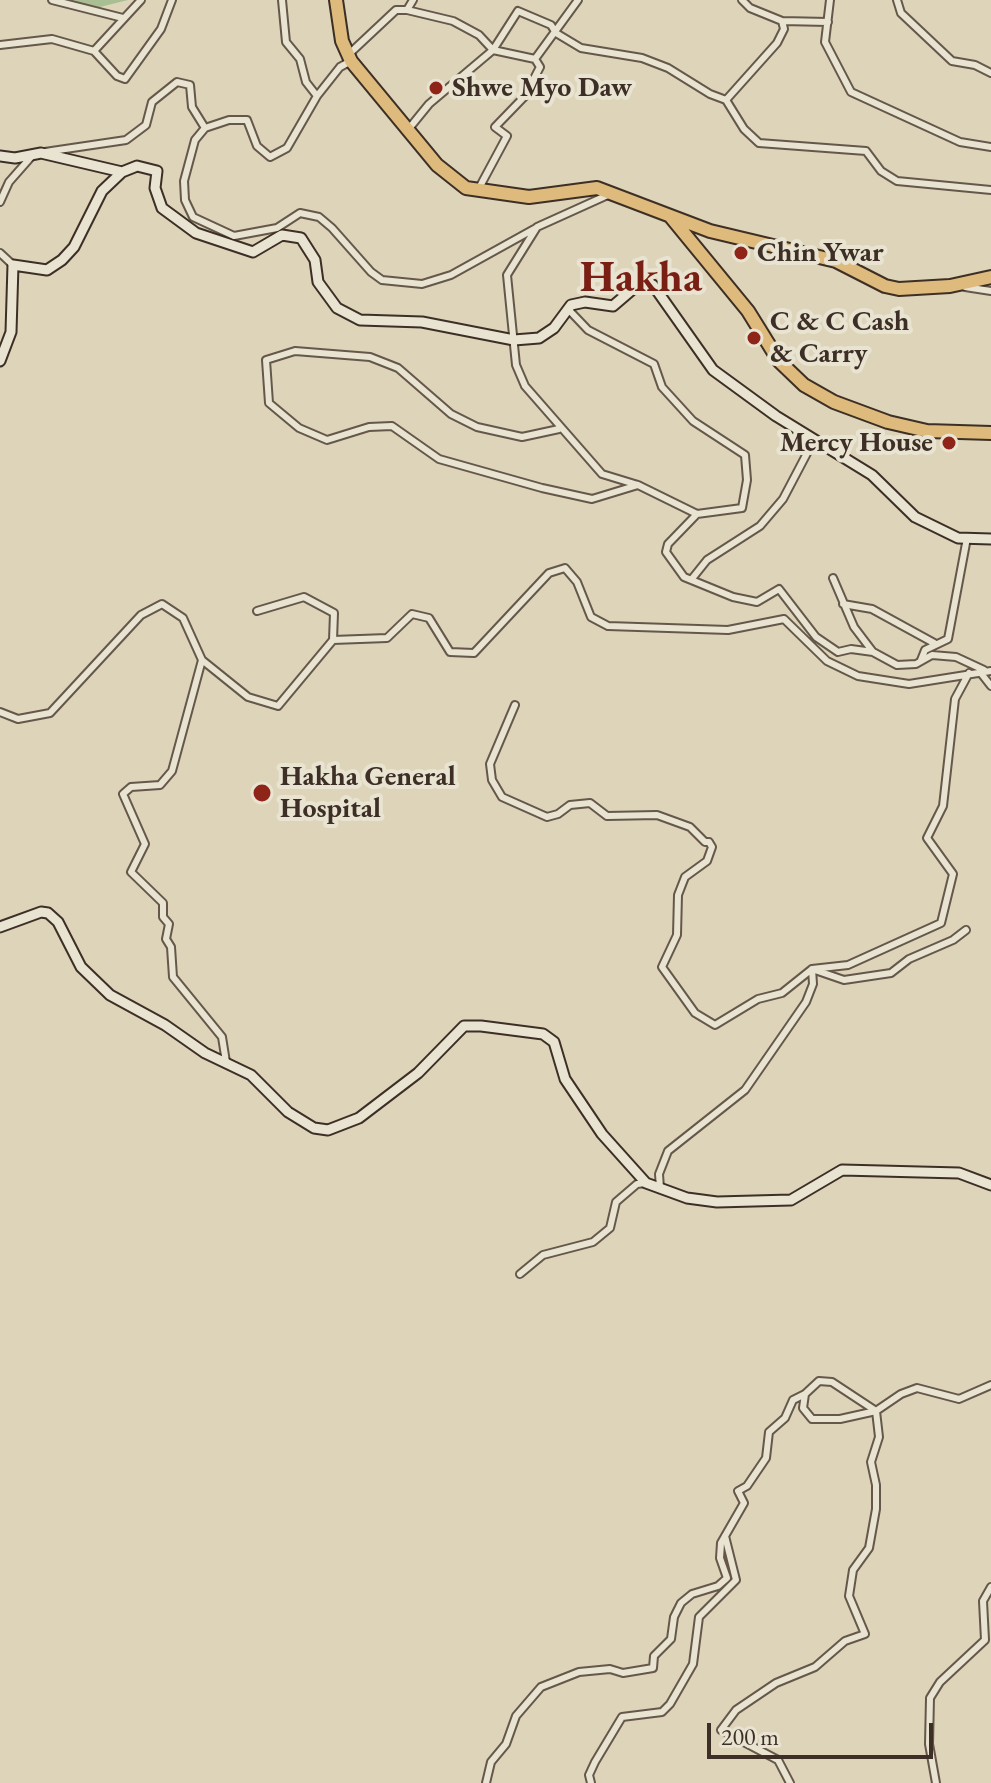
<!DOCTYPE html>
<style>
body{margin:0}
#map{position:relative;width:991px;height:1783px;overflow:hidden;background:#ddd4b9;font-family:"EB Garamond",serif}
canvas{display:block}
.scale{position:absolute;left:707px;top:1723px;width:226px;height:36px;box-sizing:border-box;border:4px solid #3d2f25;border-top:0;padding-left:10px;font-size:24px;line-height:28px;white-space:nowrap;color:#3d2f25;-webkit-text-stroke:6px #e9e3d2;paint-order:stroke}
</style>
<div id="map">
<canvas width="991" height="1783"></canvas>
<div class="scale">200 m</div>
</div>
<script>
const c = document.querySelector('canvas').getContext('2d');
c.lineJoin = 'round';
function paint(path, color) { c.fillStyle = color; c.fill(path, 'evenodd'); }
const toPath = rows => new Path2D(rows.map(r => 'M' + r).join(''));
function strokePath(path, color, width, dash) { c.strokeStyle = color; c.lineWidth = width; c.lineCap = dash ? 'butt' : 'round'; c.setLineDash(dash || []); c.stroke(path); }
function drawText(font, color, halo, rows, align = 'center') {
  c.font = font + ' "EB Garamond",serif'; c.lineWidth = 8; c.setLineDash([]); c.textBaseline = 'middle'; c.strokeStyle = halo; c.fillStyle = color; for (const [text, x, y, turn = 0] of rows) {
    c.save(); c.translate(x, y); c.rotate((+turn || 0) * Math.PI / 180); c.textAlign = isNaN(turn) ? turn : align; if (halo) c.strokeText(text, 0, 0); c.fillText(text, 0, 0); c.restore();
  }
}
paint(toPath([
 [73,0,128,0,96,8]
]), '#aabe94');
const street = toPath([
 [52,0,123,18],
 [282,0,286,42,300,59,306,82,317,96],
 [413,0,407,10,453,21,479,35,493,50,518,11,551,25,556,33,581,48,642,58,668,68,710,94,726,100,744,129,759,143,866,151,881,171,897,181,991,190],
 [742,0,750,8,782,21,828,22],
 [830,0,825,42,851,92,960,142,991,147],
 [897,0,901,13,952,61,975,65,991,73],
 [0,45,52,39,94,51,141,0],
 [94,51,117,76,125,79,161,29,172,0],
 [348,55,396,10,407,10],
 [726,100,777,43,784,29,782,21],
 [205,128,195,140,184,181,185,200,193,217,234,236,277,228,300,213,319,217,332,228,371,272,382,280,422,284,451,275,534,229],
 [407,131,429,104,493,50,535,59,578,0],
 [45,152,126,140,146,125,152,102,177,82,190,85,192,107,205,128,229,120,247,120,257,146,270,157,287,148,317,96,340,67,351,61],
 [478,190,507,136,495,127,525,96,540,67,535,59],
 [0,202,9,182,31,157],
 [0,253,13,265],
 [965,287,991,291],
 [568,309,588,330,654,364,662,387,693,421,745,455,747,480,742,508,697,514,668,544,666,552,684,577,733,597,757,602,779,589,816,637,838,652,851,649,873,652,897,665,916,664,932,655,956,657,984,670],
 [559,429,522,437,477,427,451,414,398,368,370,357,295,351,266,360,269,403,299,428,327,440,369,427,392,426,439,459,542,488,592,499,638,485,602,474,525,386,516,365,507,275,537,227,610,194],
 [638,485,697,514],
 [833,578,854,627,873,652],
 [691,580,707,560,760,526,783,499,814,440],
 [843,604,872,609,934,643],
 [257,611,304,597,334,613,333,640],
 [202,660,172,771,160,785,131,787,123,794,145,844,131,872,163,903,163,917,169,924,166,939,171,947,173,977,222,1037,226,1062],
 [921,660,925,650,948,639,967,538],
 [980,672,991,686],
 [515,705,490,764,492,780,502,797,547,817,558,814,570,805,590,803,607,816,657,815,690,827,705,842,709,842,712,847,707,861,685,877,678,895,677,935,662,967,695,1013,715,1025,758,999,782,993,812,969,848,965,941,923,953,874,927,838,943,806,955,699,969,673],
 [0,712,18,719,50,713,141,615,162,604,183,618,202,660,248,697,278,706,333,640,387,638,412,614,429,618,450,652,474,653,549,573,565,568,577,582,591,617,608,626,728,630,784,619,827,661,858,676,909,684,991,671],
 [660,1188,659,1174,668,1151,745,1090,806,1002,813,984,812,969,844,980,891,973,909,959,953,940,966,930],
 [520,1274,543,1255,593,1242,610,1228,616,1202,637,1184,646,1183],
 [876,1411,832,1382,819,1381,805,1394,803,1408,812,1419,840,1419,876,1411,901,1394,917,1388,959,1399,991,1385],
 [486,1783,491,1762,506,1744,516,1716,541,1687,579,1672,610,1669,623,1673,653,1668,654,1656,671,1639,674,1617,681,1603,692,1594,718,1586,727,1578,720,1558,721,1543,744,1503,738,1491,747,1486,766,1458,769,1432,785,1418,793,1400,805,1394],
 [591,1783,589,1775,595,1762,622,1717,662,1712,670,1704,693,1664,699,1617,736,1580,725,1536],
 [790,1783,778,1760,721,1730,736,1710,776,1683,815,1667,845,1641,865,1634,849,1596,853,1570,869,1548,876,1509,876,1485,871,1462,879,1437,876,1411],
 [936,1783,929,1744,930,1698,940,1682,985,1640,983,1601,991,1587]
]);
const secondary = toPath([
 [0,156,15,158,41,153,122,172],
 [0,361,11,332,13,265,47,270,62,260,74,247,102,191,122,172,137,166,157,171,155,188,162,208,196,233,253,252,282,235,301,238,315,260,318,282,337,308,360,320,422,322,514,340,539,338,554,328,571,305,585,302,613,306,634,288,653,285,713,370,776,416,872,475,915,517,958,538,991,539],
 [0,927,41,912,48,913,58,922,81,967,110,995,165,1025,205,1053,251,1075,288,1112,314,1128,328,1130,359,1118,418,1073,464,1026,481,1026,543,1034,554,1042,565,1079,602,1134,646,1183,687,1198,717,1202,791,1200,842,1170,959,1173,991,1185]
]);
const highway = toPath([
 [336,0,342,41,351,61,437,165,466,188,529,197,597,188,710,231,836,261,885,286,899,289,950,286,991,277],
 [670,216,748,311,779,361,804,385,834,402,888,422,927,431,991,433]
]);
strokePath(street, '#65584a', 10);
strokePath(secondary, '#3d2f25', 13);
strokePath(highway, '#3d2f25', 16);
strokePath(street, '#e9e3d2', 6);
strokePath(secondary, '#e9e3d2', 9);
strokePath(highway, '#deba7c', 12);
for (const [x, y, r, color] of [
 [436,88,8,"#8f2418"],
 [741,253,8,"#8f2418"],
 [754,338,8,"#8f2418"],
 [949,443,8,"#8f2418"],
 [262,793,10,"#8f2418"]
]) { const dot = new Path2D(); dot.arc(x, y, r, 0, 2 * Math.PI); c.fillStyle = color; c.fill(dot); strokePath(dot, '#e9e3d2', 3); }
drawText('bold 28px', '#3d2f25', '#e9e3d2', [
 ["Shwe Myo Daw",452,88],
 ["Chin Ywar",757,253],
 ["C & C Cash",770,322],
 ["& Carry",770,354],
 ["Mercy House",933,443,"right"],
 ["Hakha General",280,777],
 ["Hospital",280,809]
], 'left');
drawText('bold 44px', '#7a1f14', '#e9e3d2', [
 ["Hakha",641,279]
]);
</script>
